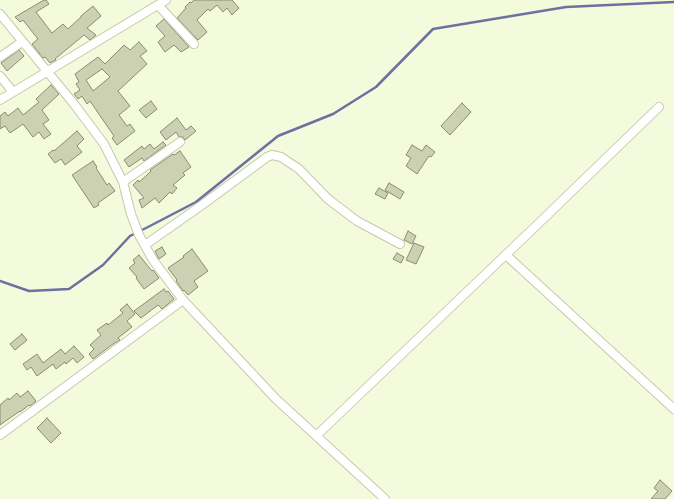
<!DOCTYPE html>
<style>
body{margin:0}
canvas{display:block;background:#f4fadc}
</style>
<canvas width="674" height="499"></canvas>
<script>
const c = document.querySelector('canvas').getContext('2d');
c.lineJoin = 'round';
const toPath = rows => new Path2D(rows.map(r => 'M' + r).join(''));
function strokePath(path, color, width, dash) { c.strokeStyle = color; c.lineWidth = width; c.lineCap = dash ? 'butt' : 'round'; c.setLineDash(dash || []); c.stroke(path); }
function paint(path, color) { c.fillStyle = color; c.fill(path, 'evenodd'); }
strokePath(toPath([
 [0,281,29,291,69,289,103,265,130,236,148,227,196,202,278,136,333,114,376,87,433,29,566,7,674,2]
]), '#6d71a0', 2.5);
const building = toPath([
 [44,0,46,0,49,4,36,12,52,33,63,24,68,29,81,17,81,16,93,6,101,16,87,28,96,35,95,36,90,40,84,35,55,59,56,60,50,63,45,57,43,58,32,44,38,39,30,29,23,20,20,22,15,17,44,0],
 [194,0,232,0,239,8,232,15,227,8,223,12,217,5,210,11,208,9,197,20,207,32,198,40,177,18,186,8,185,7,190,2,191,3,194,0],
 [164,19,189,47,181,52,174,45,165,52,158,42,165,36,156,26,164,19],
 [139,42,147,51,140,56,147,64,118,91,130,106,119,115,127,126,130,124,135,131,117,145,112,138,114,136,90,101,87,104,82,96,78,99,74,94,80,90,76,84,79,82,75,74,98,57,105,64,124,45,130,50,139,42],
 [102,69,110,77,93,91,86,80,102,69],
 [19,50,24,56,7,71,1,63,19,50],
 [51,85,59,94,42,110,49,120,43,124,51,134,44,139,39,132,33,137,23,124,10,133,5,126,0,129,0,116,5,112,8,116,18,108,23,115,39,102,36,99,51,85],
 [151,101,157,109,146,118,139,110,151,101],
 [462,103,471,112,450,135,441,126,462,103],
 [177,118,186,130,191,126,196,131,185,140,183,137,179,137,176,132,166,140,160,132,177,118],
 [77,131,84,139,77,146,82,152,65,165,61,159,55,163,48,154,53,150,54,151,77,131],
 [163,142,166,145,144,161,142,158,129,167,124,160,142,146,144,149,150,144,154,149,163,142],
 [412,145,422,151,426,145,435,152,431,157,429,156,417,174,406,166,411,158,406,155,412,145],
 [180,151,191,167,183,173,185,175,173,185,177,188,172,194,170,192,159,203,155,198,142,208,139,200,144,198,133,185,138,180,139,182,146,176,151,171,150,170,173,154,174,155,180,151],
 [93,161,97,167,96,168,107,185,109,183,115,191,98,203,99,205,94,208,72,175,93,161],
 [389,183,404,192,400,199,385,190,389,183],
 [379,188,388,193,385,199,375,194,379,188],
 [408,231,416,236,412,244,404,240,408,231],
 [414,243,424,247,416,264,406,260,414,243],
 [162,247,166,254,159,259,155,251,162,247],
 [192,249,208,271,194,281,198,287,188,295,184,290,183,291,176,281,177,280,168,268,184,257,183,256,192,249],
 [397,253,404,257,401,263,393,259,397,253],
 [139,255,152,271,153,270,159,278,144,289,136,278,137,277,129,268,135,263,133,260,139,255],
 [164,289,166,292,168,291,174,299,162,309,158,305,141,318,134,311,164,289],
 [127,304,135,314,127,321,132,327,118,338,120,340,113,344,93,359,89,354,94,349,90,345,101,335,97,330,107,323,108,325,123,313,120,310,127,304],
 [22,334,27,340,15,350,10,344,22,334],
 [74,346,84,357,77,363,73,358,66,364,65,362,56,369,53,364,37,376,31,367,27,370,23,364,37,354,43,363,61,349,65,354,74,346],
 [28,391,36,401,30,406,29,405,20,412,20,411,0,425,0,405,8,398,9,400,17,393,20,397,28,391],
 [47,418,61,433,51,443,37,428,47,418],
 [660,480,672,491,665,499,651,499,658,491,654,488,660,480]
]);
paint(building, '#ccd1b4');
strokePath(building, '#888d71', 1);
const street = toPath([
 [158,5,194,44],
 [0,14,74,104,104,144,123,182,131,214,139,235,153,260,183,300,276,399,385,499],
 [0,57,22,42],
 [0,76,13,92],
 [0,100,166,0],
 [123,182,180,142],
 [145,245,202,205,267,157,272,155,281,157,299,169,328,199,357,221,400,244],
 [506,255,674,409],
 [0,435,183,300],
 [316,436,539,223,659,107]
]);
strokePath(street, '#c5caad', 10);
strokePath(street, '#fff', 8);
</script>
